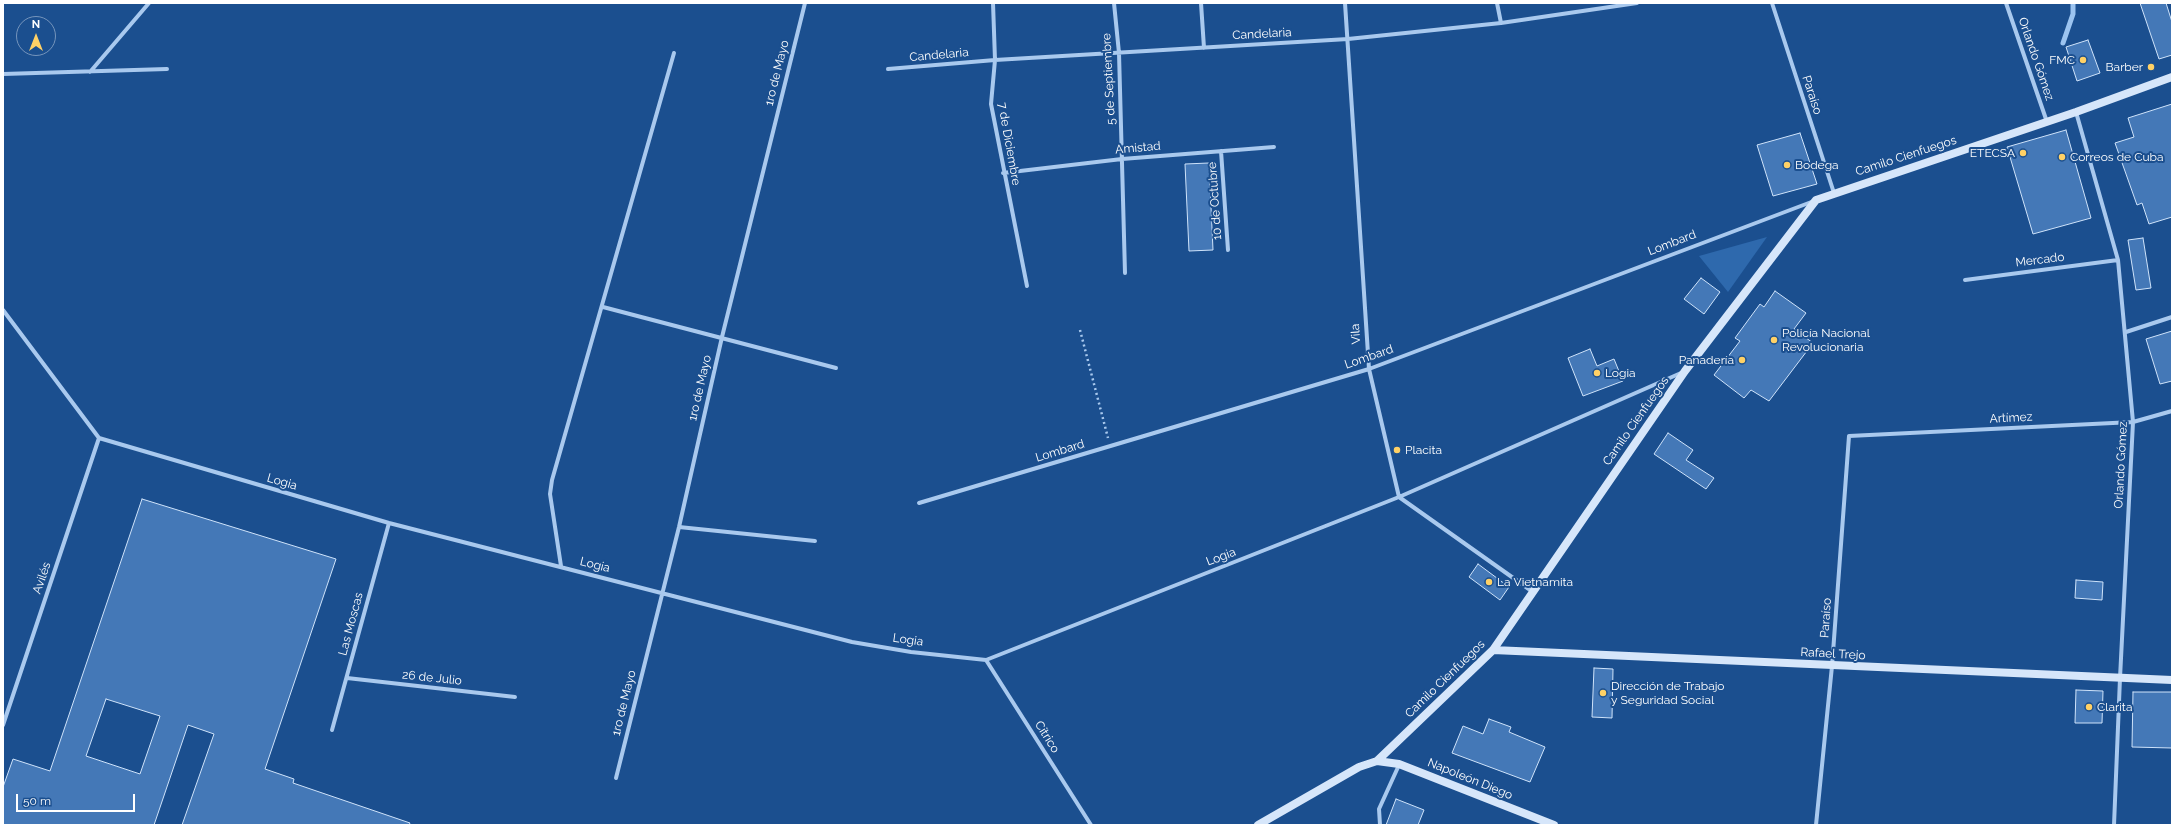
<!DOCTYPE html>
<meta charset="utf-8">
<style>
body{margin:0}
#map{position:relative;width:2175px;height:828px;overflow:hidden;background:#1b4f8f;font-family:Raleway,sans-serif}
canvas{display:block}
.frame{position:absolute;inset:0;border:4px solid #fff;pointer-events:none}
.north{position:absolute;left:16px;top:16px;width:40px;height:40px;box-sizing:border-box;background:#1b4f8f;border:1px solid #7695bc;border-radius:50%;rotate:0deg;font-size:11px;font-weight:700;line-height:16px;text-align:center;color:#fff}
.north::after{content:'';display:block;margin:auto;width:14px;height:18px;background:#ffd166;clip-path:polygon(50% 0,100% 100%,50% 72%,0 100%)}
.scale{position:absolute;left:16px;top:794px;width:119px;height:18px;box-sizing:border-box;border:2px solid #fff;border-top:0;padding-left:5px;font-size:12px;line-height:14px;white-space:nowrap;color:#fff;-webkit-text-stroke:3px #1b4f8f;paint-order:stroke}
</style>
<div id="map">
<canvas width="2175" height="828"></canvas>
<div class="frame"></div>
<div class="north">N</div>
<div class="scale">50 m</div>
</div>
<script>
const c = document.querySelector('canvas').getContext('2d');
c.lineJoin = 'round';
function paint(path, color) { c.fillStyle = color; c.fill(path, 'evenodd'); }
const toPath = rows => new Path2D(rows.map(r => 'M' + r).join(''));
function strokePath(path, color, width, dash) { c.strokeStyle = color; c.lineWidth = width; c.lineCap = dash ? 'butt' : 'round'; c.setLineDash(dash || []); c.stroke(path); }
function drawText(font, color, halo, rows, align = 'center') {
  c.font = font + ' Raleway,sans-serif'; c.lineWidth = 4; c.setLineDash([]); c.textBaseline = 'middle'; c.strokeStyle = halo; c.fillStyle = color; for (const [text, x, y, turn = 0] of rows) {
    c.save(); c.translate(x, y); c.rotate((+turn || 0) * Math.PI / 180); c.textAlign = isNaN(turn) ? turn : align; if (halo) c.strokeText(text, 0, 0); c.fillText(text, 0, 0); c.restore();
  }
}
paint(toPath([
 [1767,237,1728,292,1699,256]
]), '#2e69ad');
strokePath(toPath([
 [2063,43,2073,14,2073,3]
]), '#9cc4f0', 5);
const building = toPath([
 [2140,3,2166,3,2172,22,2172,55,2159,59,2140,3],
 [2088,40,2100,73,2077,81,2066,47,2088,40],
 [2172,104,2172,217,2149,224,2142,203,2137,205,2115,143,2134,137,2128,118,2172,104],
 [2066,130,2091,218,2033,234,2007,147,2066,130],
 [1800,133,1817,184,1773,196,1757,145,1800,133],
 [1209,163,1213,250,1189,251,1185,164,1209,163],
 [2143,238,2151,288,2136,290,2128,240,2143,238],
 [1701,278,1720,292,1704,314,1684,299,1701,278],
 [1775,291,1806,313,1794,329,1813,343,1769,401,1751,390,1744,398,1714,375,1740,341,1735,338,1760,304,1764,307,1775,291],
 [2172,331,2172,381,2160,384,2146,339,2172,331],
 [1590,349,1597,366,1614,359,1623,381,1583,396,1568,358,1590,349],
 [1668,433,1693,450,1686,460,1714,478,1706,489,1654,454,1668,433],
 [142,499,336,559,265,769,294,779,293,783,410,823,409,825,182,825,214,734,188,725,154,825,3,825,3,787,13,759,50,771,142,499],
 [106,699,160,716,140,774,86,756,106,699],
 [1478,564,1509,587,1500,600,1469,577,1478,564],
 [2076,580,2103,582,2102,600,2075,598,2076,580],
 [1594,668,1613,669,1612,718,1592,717,1594,668],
 [2076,690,2103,691,2102,723,2075,723,2076,690],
 [2133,692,2172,692,2172,748,2132,747,2133,692],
 [1489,719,1511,727,1509,732,1545,747,1530,782,1452,753,1463,726,1483,734,1489,719],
 [1396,799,1424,810,1418,825,1386,825,1396,799]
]);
paint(building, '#4478b7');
strokePath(building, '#cfe3fa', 1);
strokePath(toPath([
 [1080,330,1108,438]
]), '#a9c9ee', 2.5, [2, 3]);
strokePath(toPath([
 [993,3,995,60,991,104,1027,286],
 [1114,3,1119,53,1125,273],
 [1201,3,1204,48],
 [1345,3,1369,369,1399,497,1533,592],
 [1497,3,1501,23],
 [1772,3,1834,193],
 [2006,3,2047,122],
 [888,69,995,60,1348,39,1501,23,1637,3],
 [90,72,149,3],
 [3,74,167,69],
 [2076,112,2118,260,2133,422,2120,678,2114,825],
 [1221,151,1228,250],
 [1003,173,1122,159,1274,147],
 [1965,280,2118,260],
 [603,307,836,368],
 [3,310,99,438],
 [2126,332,2172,317],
 [99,438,389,523,852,642,911,652,986,660,1399,497,1681,373],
 [919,503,1369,369,1814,201],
 [679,527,815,541],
 [561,566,550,494,552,480,674,53],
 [986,660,1091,825],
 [347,678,515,697],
 [3,725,99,438],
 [332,730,389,523],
 [616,778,679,527,722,337,805,3],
 [1380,825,1379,809,1399,765],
 [1816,825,1832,666,1849,436,2133,422,2172,411]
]), '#a9c9ee', 4);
strokePath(toPath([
 [1493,650,2172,680],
 [1377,761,1399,764,1554,825],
 [1258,825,1359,767,1377,761,1493,650,1685,371,1816,200,2076,112,2172,77]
]), '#d6e6fa', 8);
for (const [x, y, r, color] of [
 [2083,60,4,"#ffd166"],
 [2151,67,4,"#ffd166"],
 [2023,153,4,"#ffd166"],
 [2062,157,4,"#ffd166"],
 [1787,165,4,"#ffd166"],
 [1774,340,4,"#ffd166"],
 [1742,360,4,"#ffd166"],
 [1597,373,4,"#ffd166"],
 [1397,450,4,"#ffd166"],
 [1489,582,4,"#ffd166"],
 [1603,693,4,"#ffd166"],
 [2089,707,4,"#ffd166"]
]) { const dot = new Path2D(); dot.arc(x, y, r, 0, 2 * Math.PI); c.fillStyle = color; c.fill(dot); strokePath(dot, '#1b4f8f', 1.5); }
drawText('12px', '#fff', '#1b4f8f', [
 ["Candelaria",1262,34,-3],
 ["Candelaria",939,55,-5],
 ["Orlando Gómez",2036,59,71],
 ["1ro de Mayo",777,73,-76],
 ["5 de Septiembre",1109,79,-93],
 ["Paraíso",1812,95,72],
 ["7 de Diciembre",1009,144,80],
 ["Amistad",1138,148,-5],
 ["Camilo Cienfuegos",1906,156,-18],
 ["10 de Octubre",1215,201,-94],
 ["Lombard",1672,243,-21],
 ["Mercado",2040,260,-7],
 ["Vila",1356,334,-94],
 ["Lombard",1369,357,-19],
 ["1ro de Mayo",700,388,-77],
 ["Artímez",2011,418,-3],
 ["Camilo Cienfuegos",1636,421,-55],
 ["Lombard",1060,451,-17],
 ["Orlando Gómez",2121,465,-87],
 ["Logia",282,482,16],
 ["Logia",1221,557,-21],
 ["Logia",595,565,14],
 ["Avilés",42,578,-71],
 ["Paraíso",1826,618,-86],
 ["Las Moscas",351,624,-75],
 ["Logia",908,640,8],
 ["Rafael Trejo",1833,654,3],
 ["26 de Julio",432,678,6],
 ["Camilo Cienfuegos",1445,679,-44],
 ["1ro de Mayo",624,703,-76],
 ["Cítrico",1047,737,58],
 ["Napoleón Diego",1470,779,22]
]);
drawText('12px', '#fff', '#1b4f8f', [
 ["FMC",2075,60,"right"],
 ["Barber",2143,67,"right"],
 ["ETECSA",2015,153,"right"],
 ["Correos de Cuba",2070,157],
 ["Bodega",1795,165],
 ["Policía Nacional",1782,333],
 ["Revolucionaria",1782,347],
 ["Panadería",1734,360,"right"],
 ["Logia",1605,373],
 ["Placita",1405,450],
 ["La Vietnamita",1497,582],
 ["Dirección de Trabajo",1611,686],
 ["y Seguridad Social",1611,700],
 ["Clarita",2097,707]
], 'left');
</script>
